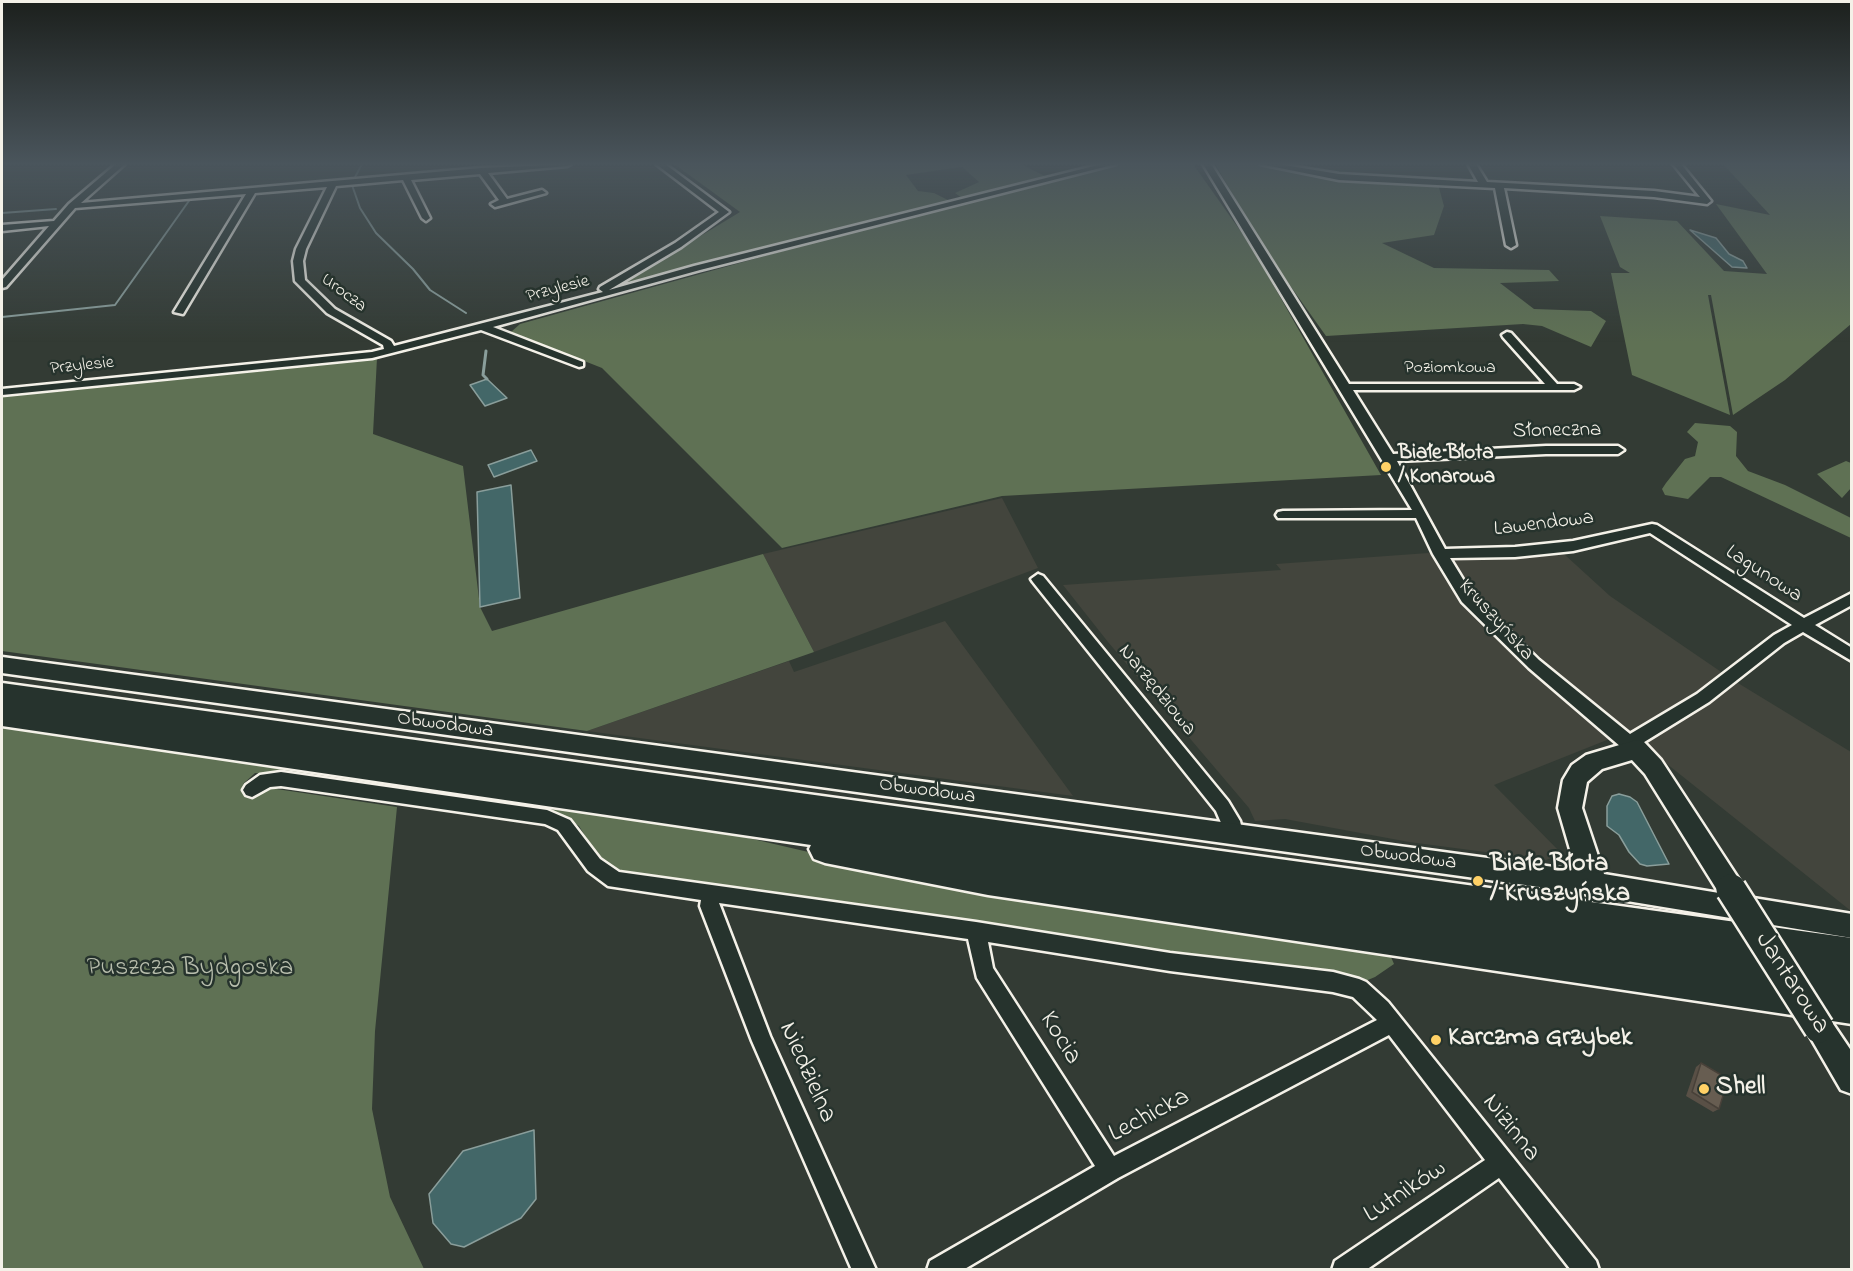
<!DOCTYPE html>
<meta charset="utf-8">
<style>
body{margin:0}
#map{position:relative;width:1853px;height:1271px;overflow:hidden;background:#333b34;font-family:"Indie Flower",sans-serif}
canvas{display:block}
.frame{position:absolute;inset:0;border:3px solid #f4f1e8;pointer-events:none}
</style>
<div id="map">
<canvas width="1853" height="1271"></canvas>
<div class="frame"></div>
</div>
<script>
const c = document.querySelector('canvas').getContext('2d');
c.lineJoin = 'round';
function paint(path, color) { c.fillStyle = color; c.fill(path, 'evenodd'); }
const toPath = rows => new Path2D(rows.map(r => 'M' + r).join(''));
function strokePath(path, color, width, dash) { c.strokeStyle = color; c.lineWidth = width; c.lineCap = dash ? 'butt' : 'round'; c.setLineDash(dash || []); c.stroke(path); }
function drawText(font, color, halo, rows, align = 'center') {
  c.font = font + ' "Indie Flower",sans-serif'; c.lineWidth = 5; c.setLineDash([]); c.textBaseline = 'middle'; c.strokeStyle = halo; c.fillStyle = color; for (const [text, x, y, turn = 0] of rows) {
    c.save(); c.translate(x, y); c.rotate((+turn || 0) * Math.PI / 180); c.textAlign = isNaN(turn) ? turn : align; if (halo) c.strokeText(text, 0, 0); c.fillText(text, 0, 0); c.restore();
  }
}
paint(toPath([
 [1002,498,1038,568,814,652,763,554],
 [1553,544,1610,596,1733,680,1851,752,1851,911,1627,732,1494,785,1562,854,1546,860,1409,842,1285,819,1255,821,1249,808,1108,642,1063,585,1281,570,1276,564],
 [945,621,1073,796,587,731,789,661,794,672]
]), '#43453d');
paint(toPath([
 [674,164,1021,164,1047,177,962,198,955,193,979,182,962,167,906,175,918,191,934,193,948,200,948,203,918,214,1119,164,1193,164,1254,250,1264,248,1215,164,1258,164,1340,178,1438,184,1444,206,1434,235,1382,243,1434,268,1549,270,1559,281,1500,283,1534,309,1591,311,1606,321,1591,347,1542,326,1523,324,1326,336,1264,249,1254,251,1381,475,1002,496,782,548,602,368,511,332,520,324,916,214,914,212,628,284,623,283,740,212],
 [1723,164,1852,164,1851,324,1785,380,1733,415,1711,295,1708,295,1730,415,1632,375,1611,273,1630,273,1620,267,1600,216,1677,221,1724,271,1767,274,1716,204,1770,215],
 [377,358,373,434,463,466,480,607,492,631,763,554,814,652,587,731,2,651,2,395],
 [1695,423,1730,426,1737,432,1736,456,1748,471,1785,485,1851,518,1851,538,1721,477,1710,477,1688,499,1665,495,1662,489,1666,483,1685,459,1695,456,1698,442,1687,432],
 [1846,461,1851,463,1851,488,1842,498,1817,474],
 [2,727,727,833,847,861,1359,947,1391,957,1394,964,1375,977,1363,982,633,873,612,869,600,860,579,826,562,815,273,773,255,773,243,784,397,807,375,1031,372,1109,390,1197,424,1269,2,1269]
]), '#5f7154');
const water = toPath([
 [1690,230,1716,238,1729,254,1743,261,1747,268,1732,267,1690,230],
 [487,379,507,398,485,406,470,385,487,379],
 [531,450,537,461,494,477,488,465,531,450],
 [511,485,520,598,480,607,477,492,511,485],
 [1619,794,1630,797,1637,802,1669,864,1647,866,1640,864,1629,852,1619,835,1607,826,1607,806,1612,796,1619,794],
 [534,1130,536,1199,521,1218,464,1247,451,1244,433,1223,429,1194,463,1151,534,1130]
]);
paint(water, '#436768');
strokePath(water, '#8a9e9b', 1.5);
strokePath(toPath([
 [353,181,362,164],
 [352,185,360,208,376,233,413,269,430,290,466,313],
 [2,213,56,209],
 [2,317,115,305,191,198]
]), '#8a9e9b', 2);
strokePath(toPath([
 [486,351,483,375,487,379]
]), '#8a9e9b', 3);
const street = toPath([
 [116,164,125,164,81,203,481,168,571,164,567,166,488,173,507,199,542,190,546,193,495,207,491,204,499,200,480,174,411,180,430,218,426,221,422,218,403,180,336,186,306,249,303,261,305,280,335,309,391,341,394,346,603,292,599,289,600,287,675,243,719,212,656,164,665,164,729,212,681,247,609,290,694,266,1102,164,1116,164,700,270,493,327,583,362,583,366,579,367,481,330,372,358,2,395,2,389,372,352,384,349,383,345,327,313,295,281,293,261,296,249,327,187,255,193,183,314,174,312,246,194,75,208,6,287,2,288,2,280,49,226,2,231,2,225,54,221,69,204,116,164],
 [1203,164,1211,164,1349,384,1545,384,1503,337,1502,335,1507,332,1511,333,1557,384,1574,384,1580,387,1574,390,1353,390,1393,454,1546,446,1618,446,1624,450,1618,454,1546,454,1397,461,1445,549,1515,547,1573,541,1652,524,1657,525,1804,618,1852,593,1852,605,1815,625,1852,648,1852,661,1803,632,1784,643,1709,702,1641,744,1644,749,1642,754,1636,756,1621,747,1529,668,1462,602,1433,554,1416,518,1278,518,1276,515,1278,512,1283,511,1412,510,1203,164],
 [1650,533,1792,625,1774,635,1697,694,1630,734,1539,660,1472,594,1450,558,1515,557,1573,551,1650,533],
 [1260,164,1278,164,1339,174,1478,182,1468,164,1476,164,1487,182,1654,191,1700,197,1673,164,1681,164,1711,201,1707,204,1654,197,1504,188,1516,245,1511,248,1506,245,1495,188,1339,180,1260,164],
 [1038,574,1043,576,1228,801,1240,821,1243,834,1240,839,1234,842,1228,839,1216,811,1033,582,1031,579,1038,574],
 [281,772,547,810,570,820,600,859,619,872,976,922,1170,953,1333,972,1359,979,1366,982,1388,1002,1596,1261,1599,1270,1571,1270,1499,1178,1366,1270,1332,1270,1335,1261,1485,1160,1389,1035,1118,1178,963,1270,927,1270,930,1261,1095,1166,977,978,968,939,719,903,770,1036,876,1270,852,1270,752,1041,700,906,701,900,608,886,588,871,558,830,545,824,281,786,270,787,252,797,246,795,243,790,246,785,260,775,281,772],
 [988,942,1170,971,1333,992,1353,997,1377,1020,1114,1156,993,968,988,942]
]);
const secondary = toPath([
 [2,657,1576,870,1558,808,1563,780,1572,765,1586,755,1636,740,1644,742,1661,760,1740,881,1744,889,1741,896,1852,914,1852,938,1554,889,2,673,2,657],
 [1632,760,1645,774,1719,893,1604,874,1582,808,1587,782,1602,769,1632,760],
 [1819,1014,1829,1018,1852,1052,1852,1094,1841,1090,1805,1028,1809,1018,1819,1014]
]);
const highway = toPath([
 [2,683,1852,938,1852,1024,988,895,825,863,814,859,809,849,811,845,2,726,2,683]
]);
strokePath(street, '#f4f1e8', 5);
strokePath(secondary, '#f4f1e8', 5);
strokePath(highway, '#f4f1e8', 5);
paint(street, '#26332d');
paint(secondary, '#26332d');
paint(highway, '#26332d');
const secondaryBridge = toPath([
 [1731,889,1819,1028]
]);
strokePath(secondaryBridge, '#f4f1e8', 34, []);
strokePath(secondaryBridge, '#26332d', 29);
paint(toPath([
 [1701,1063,1719,1109,1713,1112,1686,1096,1696,1067]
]), '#595046');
const building = toPath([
 [1701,1063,1728,1079,1719,1109,1692,1092,1701,1063]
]);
paint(building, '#675d51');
strokePath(building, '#484139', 1.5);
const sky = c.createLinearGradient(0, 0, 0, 342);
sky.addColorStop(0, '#1c201d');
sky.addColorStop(0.48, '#4a555c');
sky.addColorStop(1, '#4a555c00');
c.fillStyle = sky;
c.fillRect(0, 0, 1853, 342);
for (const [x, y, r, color] of [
 [1386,467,6,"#ffd166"],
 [1478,881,6,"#ffd166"],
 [1436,1040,6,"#ffd166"],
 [1704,1089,6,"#ffd166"]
]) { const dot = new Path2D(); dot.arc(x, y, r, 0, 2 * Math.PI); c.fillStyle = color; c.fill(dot); strokePath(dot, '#26332d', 2); }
drawText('18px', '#f4f1e8', '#26332d', [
 ["Przylesie",558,290,-15],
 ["Urocza",343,294,37],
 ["Przylesie",82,367,-6],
 ["Poziomkowa",1450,369]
]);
drawText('21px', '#f4f1e8', '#26332d', [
 ["Słoneczna",1557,432,-1],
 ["Lawendowa",1544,525,-7],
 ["Lagunowa",1763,575,33],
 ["Kruszyńska",1495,621,48],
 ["Narzędziowa",1156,691,51],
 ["Obwodowa",445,726,8],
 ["Obwodowa",927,792,8],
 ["Obwodowa",1408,858,8]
]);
drawText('bold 21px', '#f4f1e8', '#26332d', [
 ["Białe Błota",1398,455],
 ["/ Konarowa",1398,479]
], 'left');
drawText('bold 26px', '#f4f1e8', '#26332d', [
 ["Białe Błota",1490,866],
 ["/ Kruszyńska",1490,896],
 ["Karczma Grzybek",1448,1040],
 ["Shell",1716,1089]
], 'left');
drawText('26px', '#b8bead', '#26332d', [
 ["Puszcza Bydgoska",190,970]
]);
drawText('26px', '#f4f1e8', '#26332d', [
 ["Jantarowa",1791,984,57],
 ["Kocia",1059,1039,58],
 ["Niedzielna",806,1073,66],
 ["Lechicka",1150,1117,-28],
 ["Nizinna",1510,1129,52],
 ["Lutników",1406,1193,-34]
]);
</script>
